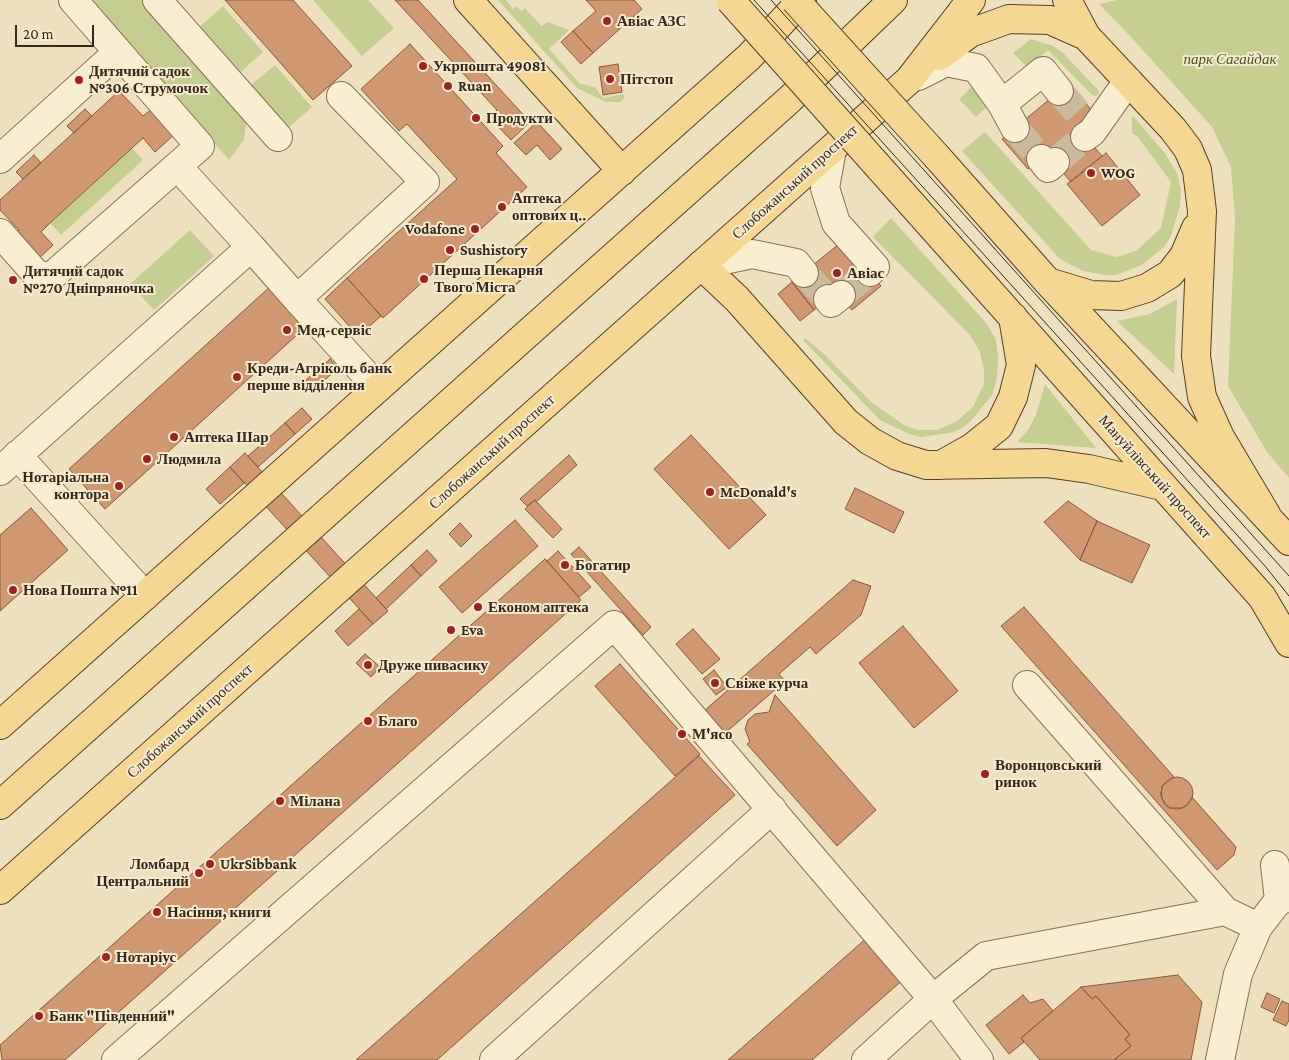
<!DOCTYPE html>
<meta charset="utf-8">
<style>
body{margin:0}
#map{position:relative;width:1289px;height:1060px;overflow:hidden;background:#efe0bd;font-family:"Crimson Pro",serif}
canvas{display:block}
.scale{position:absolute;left:15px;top:25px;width:79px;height:22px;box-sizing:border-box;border:2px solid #36281b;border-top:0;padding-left:6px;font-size:15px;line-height:18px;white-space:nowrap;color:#36281b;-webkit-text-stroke:4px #f6eacd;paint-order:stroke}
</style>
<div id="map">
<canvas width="1289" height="1060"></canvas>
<div class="scale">20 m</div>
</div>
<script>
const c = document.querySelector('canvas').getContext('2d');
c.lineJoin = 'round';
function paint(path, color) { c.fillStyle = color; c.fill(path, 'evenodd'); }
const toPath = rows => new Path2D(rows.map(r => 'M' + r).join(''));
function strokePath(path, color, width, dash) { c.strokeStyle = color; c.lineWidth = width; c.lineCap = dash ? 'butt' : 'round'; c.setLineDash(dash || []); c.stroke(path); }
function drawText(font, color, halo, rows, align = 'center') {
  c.font = font + ' "Crimson Pro",serif'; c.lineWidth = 4; c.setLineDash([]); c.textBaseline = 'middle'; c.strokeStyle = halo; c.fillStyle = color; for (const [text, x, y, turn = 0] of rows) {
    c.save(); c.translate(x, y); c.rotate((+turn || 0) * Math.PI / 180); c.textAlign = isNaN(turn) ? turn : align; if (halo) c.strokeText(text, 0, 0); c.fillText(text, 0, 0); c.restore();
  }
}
paint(toPath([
 [89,0,148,0,247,117,244,140,229,160],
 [313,0,368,0,394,28,362,56],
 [498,0,506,0,513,9,517,6,521,11,525,8,541,26,548,22,569,30,549,49,580,84,595,87,603,98,624,94,624,98,621,102,606,102,577,88],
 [1117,0,1289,0,1289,478,1267,452,1228,386,1235,218,1231,167,1212,127,1131,37,1099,4],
 [223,6,263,52,235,77,195,31],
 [1031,39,1053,46,1063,53,1099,91,1099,94,1096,96,1092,95,1048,50,1027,67,1013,53],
 [275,65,312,107,284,132,246,89],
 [976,83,991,103,976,117,959,99],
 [1132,115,1164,152,1177,173,1181,190,1180,206,1171,236,1164,247,1142,265,1116,275,1105,275,1083,271,1060,259,962,151,985,132,1091,250,1117,257,1136,251,1161,228,1171,182,1138,137,1132,133],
 [132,148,143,160,61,235,50,223],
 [891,218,987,324,996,340,998,357,997,379,992,395,970,422,960,429,950,433,921,437,909,434,880,420,803,340,805,338,824,354,871,402,904,425,917,430,937,430,957,421,973,407,984,384,984,370,980,352,970,335,873,237],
 [190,230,214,256,154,310,130,284],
 [1177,299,1174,374,1117,321,1150,314],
 [1045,384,1096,448,1017,442,1028,430,1036,415]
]), '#c6cd91');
const building = toPath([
 [225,0,293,0,352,66,313,100,225,0],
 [395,0,418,0,530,122,511,140,489,117,497,110,395,0],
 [586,0,634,0,642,9,593,53,573,31,596,11,586,0],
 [573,31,593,53,581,64,561,42,573,31],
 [410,44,503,146,496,153,527,187,383,318,347,278,457,179,407,124,399,131,361,89,410,44],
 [618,64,622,92,603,95,599,67,618,64],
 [1069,83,1093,112,1076,126,1102,156,1071,182,1047,154,1028,169,1002,139,1069,83],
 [119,91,143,116,153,108,176,133,155,152,143,138,50,223,41,232,53,245,33,264,9,240,19,230,0,210,0,200,119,91],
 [85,109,92,116,74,133,67,126,85,109],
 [537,122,562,149,550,160,537,145,526,155,514,143,537,122],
 [1106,153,1140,195,1102,226,1067,184,1106,153],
 [34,155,41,163,23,179,16,172,34,155],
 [844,240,881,286,852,310,837,291,814,310,792,282,844,240],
 [347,278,381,316,358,336,325,299,347,278],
 [792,282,814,310,800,321,778,294,792,282],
 [272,285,308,325,105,509,69,469,272,285],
 [330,359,338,368,315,389,306,380,330,359],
 [302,408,312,419,295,434,285,423,302,408],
 [285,423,295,434,258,467,248,456,285,423],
 [691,435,766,515,729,549,654,469,691,435],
 [245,453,388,611,373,624,230,467,245,453],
 [569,455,577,465,536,502,535,500,527,506,520,499,569,455],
 [230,467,244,483,220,504,206,489,230,467],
 [855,488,904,512,894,533,845,509,855,488],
 [535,500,562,529,553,538,525,509,535,500],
 [1068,501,1097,521,1080,560,1044,522,1068,501],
 [31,508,68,550,0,611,0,535,31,508],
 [515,520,538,546,462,613,439,587,515,520],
 [1097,521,1150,545,1132,583,1080,560,1097,521],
 [460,523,472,536,461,547,449,534,460,523],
 [579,547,651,627,643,635,571,554,579,547],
 [427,550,437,561,421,576,411,565,427,550],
 [558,551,591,587,579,597,547,561,558,551],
 [545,559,581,600,65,1060,2,1060,0,1045,545,559],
 [411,565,421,576,386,609,376,598,411,565],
 [853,580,871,586,861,615,816,654,810,647,779,674,785,681,724,734,704,711,853,580],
 [1024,607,1174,777,1162,786,1161,796,1165,805,1169,808,1181,808,1186,806,1192,797,1236,847,1234,855,1217,870,1001,626,1024,607],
 [359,609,373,624,348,646,335,631,359,609],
 [903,626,958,691,914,728,859,663,903,626],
 [693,629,720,659,702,674,676,644,693,629],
 [365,654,380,667,371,677,356,663,365,654],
 [620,664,700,754,675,776,595,686,620,664],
 [714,670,727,687,716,695,703,679,714,670],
 [775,695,876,810,837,846,747,744,750,742,745,729,748,720,755,714,769,712,775,695],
 [699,756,735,795,437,1060,356,1060,699,756],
 '1161 793a16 16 0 1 1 32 0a16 16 0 1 1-32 0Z',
 [869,936,906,977,812,1060,728,1060,869,936],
 [1178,975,1202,1002,1191,1060,1114,1060,1131,1046,1125,1039,1130,1035,1096,996,1092,999,1081,987,1178,975],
 [1081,987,1092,999,1096,996,1130,1035,1125,1039,1131,1046,1114,1060,1040,1060,1021,1038,1081,987],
 [1267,993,1280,999,1274,1013,1261,1007,1267,993],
 [1023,995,1030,1003,1043,999,1053,1011,1021,1038,1024,1042,1009,1054,986,1025,1023,995],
 [1282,1001,1289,1004,1289,1020,1286,1026,1273,1020,1282,1001]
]);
paint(building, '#cf9871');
strokePath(building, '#87593b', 1);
strokePath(toPath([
 [1059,91,1084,120],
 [1015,128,1041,159],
 [1055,162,1085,137],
 [804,273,828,299],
 [841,295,870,272]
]), '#cabb9d', 28, [28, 14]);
const minor = toPath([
 [157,0,278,137],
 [918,76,946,62,976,68,1002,104,1015,128],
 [1002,104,1043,71,1059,91],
 [1085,137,1092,132,1128,81],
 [832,149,825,188,836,223,875,267,870,272],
 [0,159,118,52],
 [1041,159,1048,168,1055,162],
 [178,167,251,247],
 [0,233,38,276,52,276,200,146,73,0],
 [701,265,752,254,796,263,804,273],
 [297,299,378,388],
 [828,299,831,303,841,295],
 [17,455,145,596],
 [0,471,251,247,297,299,425,182,341,96],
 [1027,685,1225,911],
 [1275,865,1279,900],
 [116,1060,614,625,933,999,979,1060],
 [494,1060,772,809],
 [866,1060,933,999,986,956,1225,911,1258,927],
 [1220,1060,1238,974,1258,927,1279,900,1289,898]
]);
const major = toPath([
 [468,0,622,171],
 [1067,0,1086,36,1173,129,1188,149,1197,170,1202,211,1196,356,1202,397,1220,437,1267,516],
 [940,56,970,33,1009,19,1050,20,1086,36],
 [938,158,1047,281,1289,541],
 [901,192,1262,597,1289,643],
 [701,265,737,299,846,422,870,441,897,456,926,465,1046,463,1089,469,1162,486],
 [1048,282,1091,295,1121,296,1147,288,1170,274,1184,256,1196,228],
 [941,465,973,447,999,426,1013,397,1021,365,1013,317],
 [0,725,749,57,802,0],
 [0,805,790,99,893,0],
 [0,890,909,80,971,0]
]);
strokePath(minor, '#877056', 30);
strokePath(major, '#553e2b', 30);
strokePath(minor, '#faeed0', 28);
strokePath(major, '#f5d692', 28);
strokePath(toPath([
 [754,0,1265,566,1289,596],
 [771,0,1289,576]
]), '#36281b', 1);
const majorBridge = toPath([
 [730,0,901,192],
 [795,0,938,158]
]);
strokePath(majorBridge, '#553e2b', 30, []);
strokePath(majorBridge, '#f5d692', 28);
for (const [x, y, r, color] of [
 [607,21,5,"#982424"],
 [423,66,5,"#982424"],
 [610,79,5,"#982424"],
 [79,80,5,"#982424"],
 [448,86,5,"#982424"],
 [476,118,5,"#982424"],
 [1091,173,5,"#982424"],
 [502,207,5,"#982424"],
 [475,229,5,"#982424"],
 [450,250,5,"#982424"],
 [837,273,5,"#982424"],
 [424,279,5,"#982424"],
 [13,280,5,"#982424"],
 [287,330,5,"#982424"],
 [237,377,5,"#982424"],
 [174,437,5,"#982424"],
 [147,459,5,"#982424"],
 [119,486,5,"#982424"],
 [710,492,5,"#982424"],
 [565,565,5,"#982424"],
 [13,590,5,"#982424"],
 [478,607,5,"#982424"],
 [451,630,5,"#982424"],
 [368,665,5,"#982424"],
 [715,683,5,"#982424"],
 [368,721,5,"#982424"],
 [682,734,5,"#982424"],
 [985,774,5,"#982424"],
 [280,801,5,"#982424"],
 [210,864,5,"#982424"],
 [199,873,5,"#982424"],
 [157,912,5,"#982424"],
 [106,957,5,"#982424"],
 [39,1016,5,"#982424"]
]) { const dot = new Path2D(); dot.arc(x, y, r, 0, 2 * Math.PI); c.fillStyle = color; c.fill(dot); strokePath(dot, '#f6eacd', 2); }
drawText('bold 15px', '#36281b', '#f6eacd', [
 ["Авіас АЗС",617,21],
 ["Укрпошта 49081",433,66],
 ["Дитячий садок",89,71],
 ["№306 Струмочок",89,88],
 ["Пітстоп",620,79],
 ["Ruan",458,86],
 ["Продукти",486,118],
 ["WOG",1101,173],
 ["Аптека",512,198],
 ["оптових ц‥",512,215],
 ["Vodafone",465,229,"right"],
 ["Sushistory",460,250],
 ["Перша Пекарня",434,270],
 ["Твого Міста",434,287],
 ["Дитячий садок",23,271],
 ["№270 Дніпряночка",23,288],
 ["Авіас",847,273],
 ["Мед-сервіс",297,330],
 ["Креди-Агріколь банк",247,368],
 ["перше відділення",247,385],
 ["Аптека Шар",184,437],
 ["Людмила",157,459],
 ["Нотаріальна",109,477,"right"],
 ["контора",109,494,"right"],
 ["McDonald's",720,492],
 ["Богатир",575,565],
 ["Нова Пошта №11",23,590],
 ["Економ аптека",488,607],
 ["Eva",461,630],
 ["Друже пивасику",378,665],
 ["Свіже курча",725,683],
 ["Благо",378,721],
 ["М'ясо",692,734],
 ["Воронцовський",995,765],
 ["ринок",995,782],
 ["Мілана",290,801],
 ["Ломбард",189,864,"right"],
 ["Центральний",189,881,"right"],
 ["UkrSibbank",220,864],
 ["Насіння, книги",167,912],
 ["Нотаріус",116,957],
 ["Банк \"Пiвденний\"",49,1016]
], 'left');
drawText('italic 15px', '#475321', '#f6eacd', [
 ["парк Сагайдак",1230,59]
]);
drawText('15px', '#36281b', '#f6eacd', [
 ["Слобожанський проспект",795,182,-42],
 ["Слобожанський проспект",492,452,-42],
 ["Мануйлівський проспект",1155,477,48],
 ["Слобожанський проспект",190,721,-42]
]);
</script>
